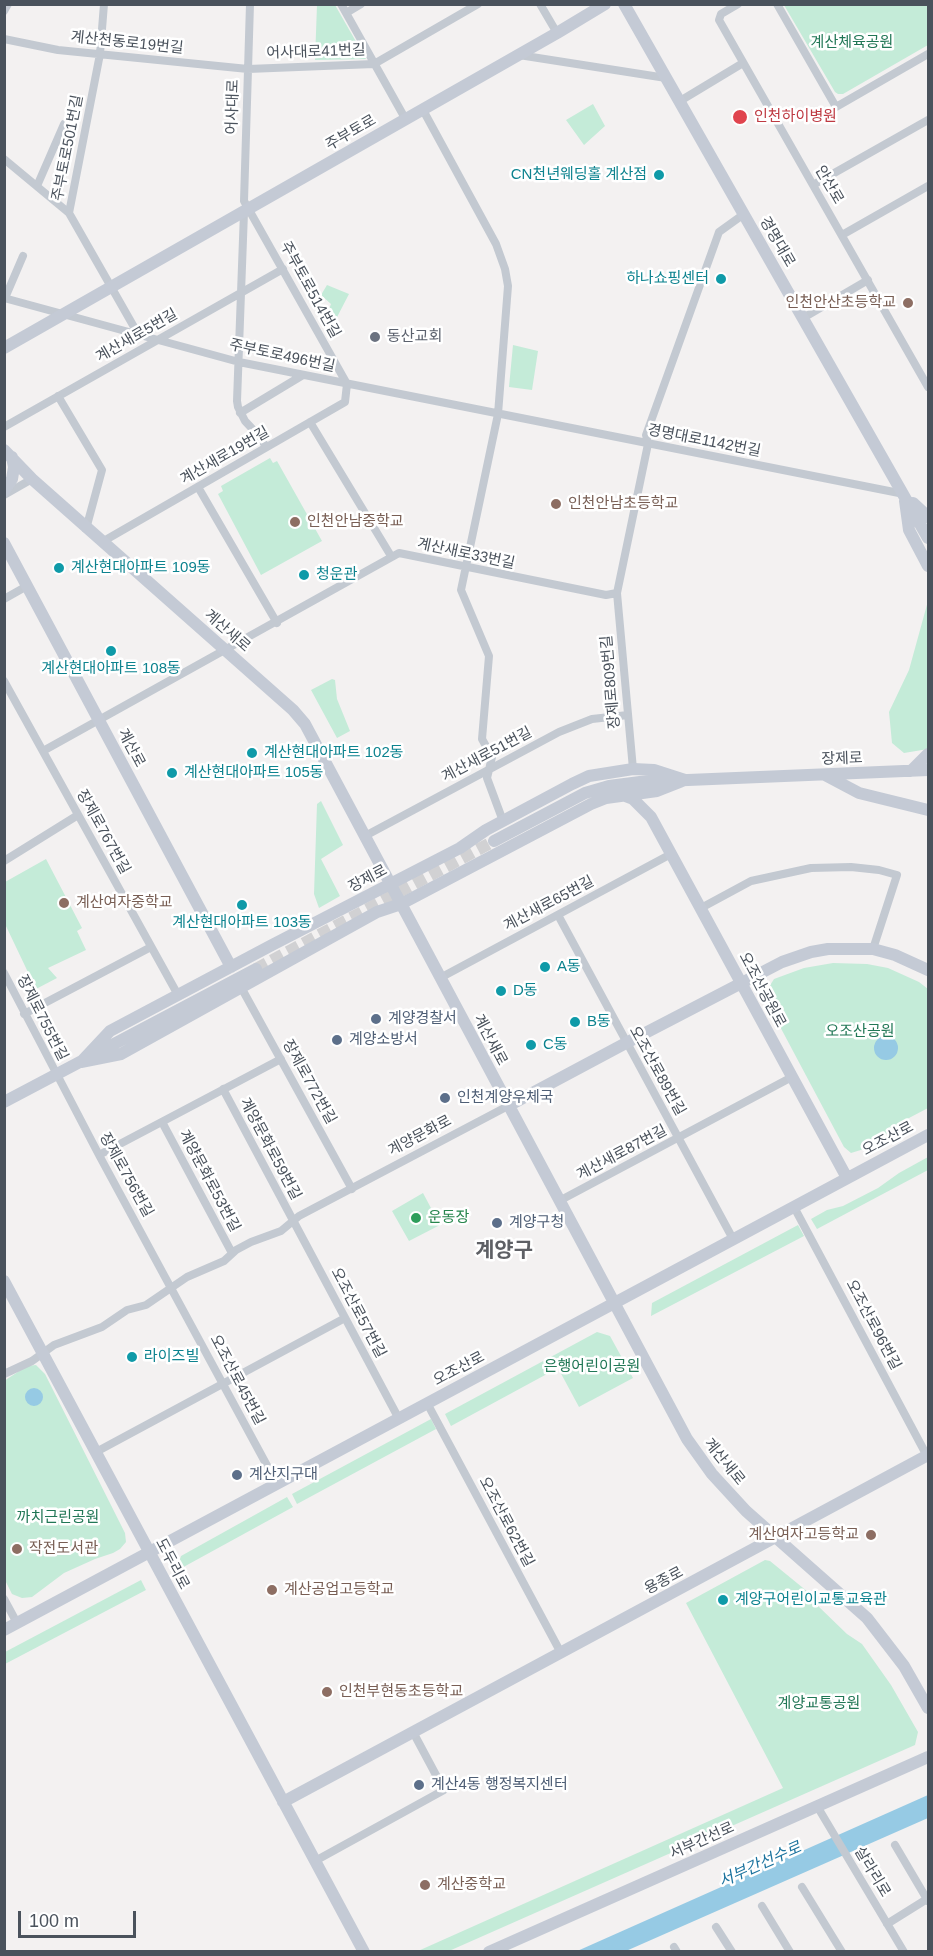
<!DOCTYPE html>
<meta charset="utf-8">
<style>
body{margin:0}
#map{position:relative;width:933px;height:1956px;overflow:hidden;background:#f3f1f1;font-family:Helvetica,sans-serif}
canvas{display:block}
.frame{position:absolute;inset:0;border:6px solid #4a525c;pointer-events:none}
.scale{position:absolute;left:18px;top:1911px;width:118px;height:27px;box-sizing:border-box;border:3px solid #4a525c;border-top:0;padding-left:8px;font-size:18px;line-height:21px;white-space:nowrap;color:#4a525c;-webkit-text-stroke:4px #fff;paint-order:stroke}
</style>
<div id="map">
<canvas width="933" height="1956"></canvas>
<div class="frame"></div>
<div class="scale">100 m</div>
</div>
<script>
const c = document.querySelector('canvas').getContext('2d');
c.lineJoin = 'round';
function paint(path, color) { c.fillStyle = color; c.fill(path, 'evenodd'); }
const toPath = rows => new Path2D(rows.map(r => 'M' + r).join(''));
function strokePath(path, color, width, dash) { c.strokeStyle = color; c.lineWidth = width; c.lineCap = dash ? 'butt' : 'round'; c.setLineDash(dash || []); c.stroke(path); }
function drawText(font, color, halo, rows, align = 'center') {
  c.font = font + ' Helvetica,"Noto Sans KR",sans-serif'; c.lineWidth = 5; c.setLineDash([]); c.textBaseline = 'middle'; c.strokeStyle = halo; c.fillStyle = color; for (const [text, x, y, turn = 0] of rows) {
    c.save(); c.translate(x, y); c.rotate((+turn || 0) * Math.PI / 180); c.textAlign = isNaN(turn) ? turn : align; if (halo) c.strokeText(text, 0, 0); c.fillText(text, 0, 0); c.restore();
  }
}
paint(toPath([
 [317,5,335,5,366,59,315,60],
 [784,5,928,5,928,45,843,94,838,94,835,92],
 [593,104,605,126,584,145,566,120],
 [327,285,349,294,335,321,326,317,331,304,321,295],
 [513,345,538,351,532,390,509,387],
 [270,458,273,463,277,461,322,541,261,575,218,494,223,491,221,486],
 [928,601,928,749,904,753,892,743,889,712,909,670],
 [332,679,335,680,337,699,350,731,337,738,311,690],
 [321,801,343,845,321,859,340,896,319,908,314,894,317,804],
 [46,859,82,928,77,931,86,950,48,968,57,978,36,989,5,924,5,882],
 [833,963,867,964,888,968,919,982,928,989,928,1108,909,1118,864,1149,851,1153,844,1147,768,1004,767,995,769,987,774,979,804,968],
 [928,1157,928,1170,817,1229,811,1219,827,1210,843,1206,878,1188,899,1173],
 [423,1193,440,1225,409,1241,392,1211],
 [798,1225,804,1236,651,1316,652,1303],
 [597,1332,610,1336,633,1378,579,1407,558,1368,451,1426,445,1414],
 [36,1365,45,1374,125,1533,126,1542,120,1549,113,1553,95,1559,64,1573,32,1597,22,1598,12,1594,5,1580,4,1381,27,1366],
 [431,1419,436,1429,297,1504,292,1494],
 [287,1497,293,1507,178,1570,177,1568,181,1556],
 [765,1560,770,1561,808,1592,817,1605,847,1634,862,1644,891,1685,918,1732,915,1745,449,1951,418,1951,783,1788,686,1603],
 [141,1580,146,1590,5,1664,5,1652]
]), '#c4ebd8');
paint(toPath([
 '874 1048a12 12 0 1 1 24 0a12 12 0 1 1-24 0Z',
 '25 1397a9 9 0 1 1 18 0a9 9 0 1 1-18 0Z',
 [928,1795,928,1818,626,1951,575,1952]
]), '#96cae4');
strokePath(toPath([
 [256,969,494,841]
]), '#d1d1d3', 12, [12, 6]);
strokePath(toPath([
 [104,4,100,54,69,213,138,334],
 [341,4,406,120],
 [540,4,557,33],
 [738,4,721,14,719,20,928,387],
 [777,4,836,107,928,54],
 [4,11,8,4],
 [346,13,361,4],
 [4,39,58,50,248,69,374,64,478,4],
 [519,55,666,78],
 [680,101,743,63],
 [423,110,496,244,505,269,508,286,498,414,461,590,489,656,482,739,492,757,487,778,503,821],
 [4,159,69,213],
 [813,185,928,120],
 [37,186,64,124],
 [244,212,237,401,238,407,245,421,260,437,266,447],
 [842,235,928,186],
 [4,298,239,362,904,494],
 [5,298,23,256],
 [803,318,868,280],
 [58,396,102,470,86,529],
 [240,413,303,375],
 [310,422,391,556],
 [4,427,283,269],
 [198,487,277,623],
 [4,495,32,479],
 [102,542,345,402,347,384,244,201,250,4],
 [4,599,27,586],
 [4,681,178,995],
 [43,751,399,553,606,595,617,593],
 [633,769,617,593,648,444,646,435,719,232,744,214],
 [365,836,559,732,592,719,628,715],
 [4,861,78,815],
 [701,908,751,881,811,868,851,867,879,870,897,875,873,949],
 [558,915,733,1239],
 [4,973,99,1155,277,1484],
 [440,978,671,854],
 [242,989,352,1189],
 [24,1014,151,947],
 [223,1089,399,1419],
 [162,1122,232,1253],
 [99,1155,281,1059],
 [559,1201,792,1077],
 [794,1207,927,1456],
 [4,1374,32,1361,54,1345,102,1327,127,1310,146,1305,187,1277,224,1261,236,1250,251,1242,281,1231,299,1216,508,1106],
 [427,1403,561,1653],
 [96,1452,345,1318],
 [4,1599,17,1623],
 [817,1806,904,1952],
 [895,1845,928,1901],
 [315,1861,444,1790,413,1732],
 [802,1887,842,1952],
 [762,1906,790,1952],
 [887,1924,927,1899],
 [716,1927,732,1952],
 [674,1947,677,1952]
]), '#c3c9d1', 8);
strokePath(toPath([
 [624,4,928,538],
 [4,348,557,33,605,4],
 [4,450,32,479,293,710,305,724,687,1439,712,1474,746,1511,867,1618,904,1666,928,1708],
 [4,491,12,479,14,467,12,457],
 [905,501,909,530,928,566],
 [913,503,928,517],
 [4,543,231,967],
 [911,771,928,754],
 [825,775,859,793,928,810],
 [625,796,633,799,651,817,847,1178],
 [494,841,585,793,609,786,640,782,928,770],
 [81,1062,110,1031,272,945,460,848,486,830,572,784,589,776,633,769,654,770,685,780],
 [81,1062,121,1054,377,912,401,904,591,804,606,798,657,791,685,780],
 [4,1102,256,969],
 [508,1106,626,1043,782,962,811,952,828,949,873,949,895,955,928,970],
 [4,1281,364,1952],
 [4,1630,928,1135],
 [283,1802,928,1455],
 [489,1952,928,1757]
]), '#c4cad5', 12);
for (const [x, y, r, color] of [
 [740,117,8,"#e0444e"],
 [659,175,6,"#0f9aa8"],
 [721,279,6,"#0f9aa8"],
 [908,303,6,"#8d6e63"],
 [375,337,6,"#6b7280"],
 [556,504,6,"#8d6e63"],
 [295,522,6,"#8d6e63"],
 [59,568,6,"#0f9aa8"],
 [304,575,6,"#0f9aa8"],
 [111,651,6,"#0f9aa8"],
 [252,753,6,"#0f9aa8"],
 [172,773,6,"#0f9aa8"],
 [64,903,6,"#8d6e63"],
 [242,905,6,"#0f9aa8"],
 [545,967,6,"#0f9aa8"],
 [501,991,6,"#0f9aa8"],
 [376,1019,6,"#5c6f8a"],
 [575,1022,6,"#0f9aa8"],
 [337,1040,6,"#5c6f8a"],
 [531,1045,6,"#0f9aa8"],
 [445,1098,6,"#5c6f8a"],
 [416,1218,6,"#2e9e5b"],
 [497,1223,6,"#5c6f8a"],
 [132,1357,6,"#0f9aa8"],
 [237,1475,6,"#5c6f8a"],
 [871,1535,6,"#8d6e63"],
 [17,1549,6,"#8d6e63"],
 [272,1590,6,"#8d6e63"],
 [723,1600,6,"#0f9aa8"],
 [327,1692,6,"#8d6e63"],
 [419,1785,6,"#5c6f8a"],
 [425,1885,6,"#8d6e63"]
]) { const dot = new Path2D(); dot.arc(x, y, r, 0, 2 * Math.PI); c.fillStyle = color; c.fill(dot); strokePath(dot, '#fff', 2); }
drawText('15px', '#4a525c', '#fff', [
 ["계산천동로19번길",127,43,6],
 ["어사대로41번길",316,52,-2],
 ["어사대로",233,107,-88],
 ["주부토로",351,133,-30],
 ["주부토로501번길",68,148,-79],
 ["안산로",829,185,60],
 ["경명대로",777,242,60],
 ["주부토로514번길",310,290,61],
 ["계산새로5번길",137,336,-30],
 ["주부토로496번길",282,356,12],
 ["경명대로1142번길",704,441,11],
 ["계산새로19번길",225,456,-30],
 ["계산새로33번길",466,554,12],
 ["계산새로",227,631,41],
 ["장제로809번길",611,682,-95],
 ["계산로",131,748,62],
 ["계산새로51번길",487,755,-28],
 ["장제로",842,759,-2],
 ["장제로767번길",103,832,61],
 ["장제로",368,879,-28],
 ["계산새로65번길",549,904,-28],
 ["오조산공원로",762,990,62],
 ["장제로755번길",42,1018,63],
 ["계산새로",490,1040,62],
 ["오조산로89번길",657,1071,61],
 ["장제로772번길",309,1082,61],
 ["계양문화로",420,1136,-28],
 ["오조산로",888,1139,-28],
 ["계양문화로59번길",270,1149,62],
 ["계산새로87번길",622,1153,-28],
 ["장제로756번길",126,1175,61],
 ["계양문화로53번길",209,1181,62],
 ["오조산로57번길",358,1313,62],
 ["오조산로96번길",873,1325,62],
 ["오조산로",459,1369,-28],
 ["오조산로45번길",237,1380,62],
 ["계산새로",724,1462,51],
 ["오조산로62번길",506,1522,62],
 ["도두리로",172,1564,62],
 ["용종로",664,1581,-28],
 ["서부간선로",702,1841,-24],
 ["살라리로",872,1872,59]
]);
drawText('15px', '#217756', '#fff', [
 ["계산체육공원",852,43],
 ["오조산공원",860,1032],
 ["은행어린이공원",592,1367],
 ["까치근린공원",58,1518],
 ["계양교통공원",819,1704]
]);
drawText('15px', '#be3a42', '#fff', [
 ["인천하이병원",754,117]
], 'left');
drawText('15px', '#0d838f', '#fff', [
 ["CN천년웨딩홀 계산점",647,175,"right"],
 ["하나쇼핑센터",709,279,"right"],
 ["계산현대아파트 109동",71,568],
 ["청운관",316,575],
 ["계산현대아파트 108동",111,669,"center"],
 ["계산현대아파트 102동",264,753],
 ["계산현대아파트 105동",184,773],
 ["계산현대아파트 103동",242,923,"center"],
 ["A동",557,967],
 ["D동",513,991],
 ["B동",587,1022],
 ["C동",543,1045],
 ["라이즈빌",144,1357],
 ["계양구어린이교통교육관",735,1600]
], 'left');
drawText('15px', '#785e54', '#fff', [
 ["인천안산초등학교",896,303,"right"],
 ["인천안남초등학교",568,504],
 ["인천안남중학교",307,522],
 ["계산여자중학교",76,903],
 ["계산여자고등학교",859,1535,"right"],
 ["작전도서관",29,1549],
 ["계산공업고등학교",284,1590],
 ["인천부현동초등학교",339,1692],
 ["계산중학교",437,1885]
], 'left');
drawText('15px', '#5b616d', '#fff', [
 ["동산교회",387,337]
], 'left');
drawText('15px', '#4e5e75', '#fff', [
 ["계양경찰서",388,1019],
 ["계양소방서",349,1040],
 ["인천계양우체국",457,1098],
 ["계양구청",509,1223],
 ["계산지구대",249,1475],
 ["계산4동 행정복지센터",431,1785]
], 'left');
drawText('15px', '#27864d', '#fff', [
 ["운동장",428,1218]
], 'left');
drawText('italic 16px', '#1c739e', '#fff', [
 ["서부간선수로",760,1865,-24]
]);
drawText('bold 21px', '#5e6065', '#fff', [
 ["계양구",504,1251]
]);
</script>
